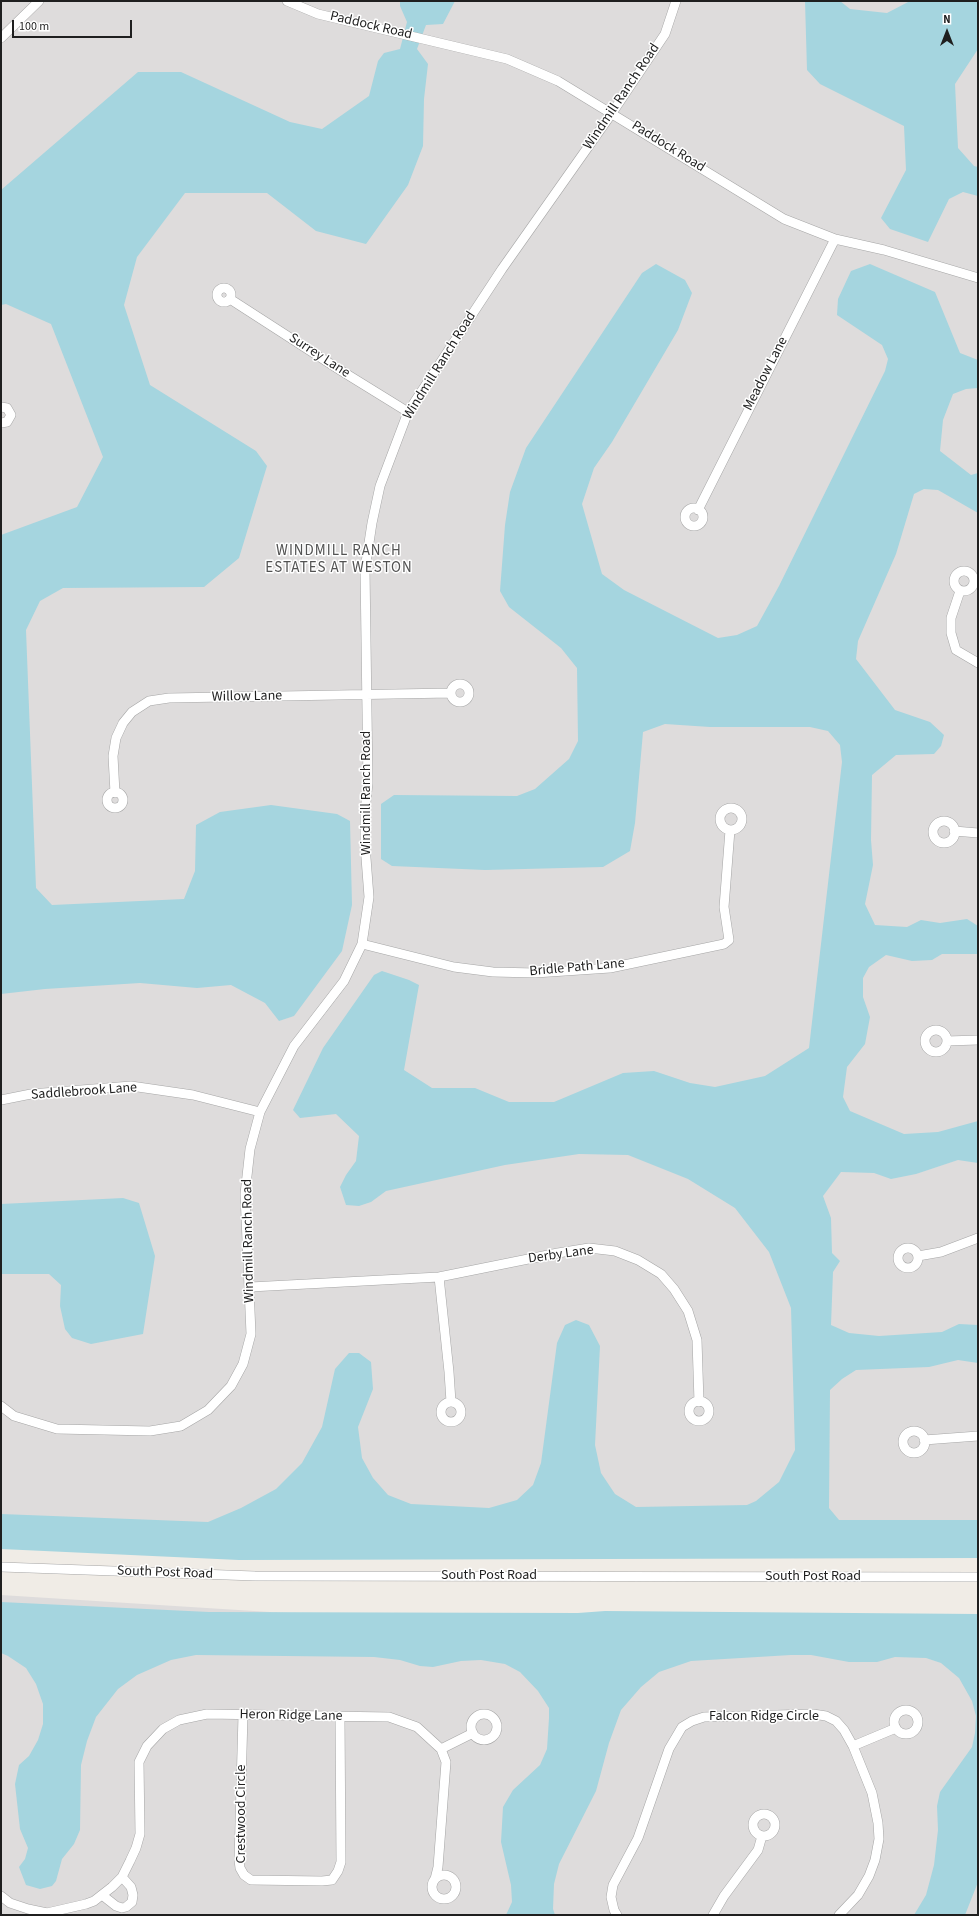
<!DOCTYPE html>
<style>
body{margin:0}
#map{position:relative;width:979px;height:1916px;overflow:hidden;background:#f0ece6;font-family:"Source Sans 3",sans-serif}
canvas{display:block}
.frame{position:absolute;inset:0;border:2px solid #1f1f1f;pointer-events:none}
.north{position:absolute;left:927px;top:12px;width:40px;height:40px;-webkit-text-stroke:3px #fff;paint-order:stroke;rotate:0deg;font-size:11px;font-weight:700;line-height:16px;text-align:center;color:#1f1f1f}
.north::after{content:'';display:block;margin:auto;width:14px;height:18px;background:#1f1f1f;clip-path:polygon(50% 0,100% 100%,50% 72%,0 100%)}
.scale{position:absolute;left:12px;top:20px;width:120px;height:18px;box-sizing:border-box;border:2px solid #1f1f1f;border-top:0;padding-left:5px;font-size:12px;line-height:14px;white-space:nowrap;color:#1f1f1f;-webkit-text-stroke:3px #fff;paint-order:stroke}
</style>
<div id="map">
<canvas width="979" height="1916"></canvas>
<div class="frame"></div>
<div class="north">N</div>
<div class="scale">100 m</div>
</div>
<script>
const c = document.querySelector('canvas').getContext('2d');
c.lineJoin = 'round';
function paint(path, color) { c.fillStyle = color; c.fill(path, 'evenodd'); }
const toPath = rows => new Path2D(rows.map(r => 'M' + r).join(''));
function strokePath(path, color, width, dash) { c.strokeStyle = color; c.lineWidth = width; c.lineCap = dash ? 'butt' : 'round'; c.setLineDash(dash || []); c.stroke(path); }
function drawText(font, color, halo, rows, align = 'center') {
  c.font = font + ' "Source Sans 3",sans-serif'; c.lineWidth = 3; c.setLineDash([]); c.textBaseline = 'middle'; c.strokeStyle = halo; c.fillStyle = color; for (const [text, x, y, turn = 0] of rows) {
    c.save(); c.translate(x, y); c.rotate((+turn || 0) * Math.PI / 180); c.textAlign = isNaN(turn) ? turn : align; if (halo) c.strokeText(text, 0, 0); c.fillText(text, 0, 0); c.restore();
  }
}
paint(toPath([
 [1,1,978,1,978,1539,1,1534],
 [1,1595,966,1656,978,1656,978,1915,1,1915]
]), '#dedcdc');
paint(toPath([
 [400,1,455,1,443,24,426,25,417,49,428,64,424,99,423,146,408,185,366,244,316,231,267,193,185,193,137,257,124,305,150,385,256,451,267,466,239,558,204,587,63,588,40,601,26,630,36,888,52,905,184,899,195,871,196,825,220,812,271,805,337,814,350,821,352,905,342,951,294,1016,279,1021,265,1003,231,985,197,988,140,983,45,989,1,994,1,535,77,507,103,457,51,324,6,304,1,305,1,190,138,72,181,72,290,122,322,129,369,96,378,61,384,53,400,49,407,22,400,6],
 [805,1,840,1,850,9,887,13,910,1,978,1,978,49,955,84,958,148,974,166,978,167,978,196,963,192,949,199,928,242,890,229,881,218,906,170,904,126,820,84,807,70],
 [656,264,685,280,692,293,678,330,612,442,594,468,582,504,602,574,624,590,718,638,737,635,757,626,779,586,885,371,888,359,882,345,837,315,838,299,851,271,870,264,935,292,960,353,978,360,978,388,966,389,953,394,943,420,940,451,971,475,978,473,978,513,938,490,924,489,914,494,896,554,858,641,856,659,895,710,930,722,944,735,941,746,934,754,896,755,872,775,871,840,873,865,865,904,875,925,907,927,921,920,940,923,967,919,978,926,978,954,942,954,932,960,912,961,886,955,869,967,863,978,863,997,870,1017,865,1044,847,1067,843,1097,850,1111,904,1134,938,1132,978,1121,978,1163,958,1160,916,1174,891,1179,874,1173,841,1172,823,1196,831,1218,832,1253,840,1261,833,1272,831,1325,849,1333,879,1336,942,1332,959,1324,978,1325,978,1363,958,1360,929,1367,856,1370,842,1379,830,1390,829,1508,839,1520,978,1520,978,1558,239,1560,1,1549,1,1514,208,1522,241,1508,276,1489,302,1463,322,1427,335,1369,349,1353,359,1353,371,1362,373,1389,358,1427,362,1458,373,1478,388,1495,411,1504,489,1508,517,1500,533,1485,541,1463,557,1343,565,1325,576,1320,589,1325,600,1346,595,1445,601,1473,615,1494,636,1507,747,1505,756,1501,779,1482,795,1450,791,1308,769,1252,735,1208,688,1179,628,1155,579,1154,505,1165,386,1191,371,1202,359,1206,346,1205,340,1187,346,1175,356,1161,359,1136,336,1114,300,1118,293,1110,323,1048,374,975,382,971,409,980,419,985,404,1070,432,1088,475,1088,509,1102,554,1102,623,1073,654,1071,690,1083,715,1087,765,1076,809,1048,842,762,840,745,828,731,810,727,710,727,665,724,643,732,635,823,630,851,603,867,485,870,392,866,381,859,381,804,394,795,517,796,535,789,569,759,578,741,577,668,561,648,509,607,500,591,505,525,510,492,526,448,642,273],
 [123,1198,139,1203,155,1256,143,1334,91,1344,72,1338,65,1329,60,1306,61,1285,49,1274,1,1274,1,1204],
 [1,1602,209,1612,578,1613,605,1611,978,1614,978,1882,965,1915,914,1915,926,1895,934,1865,938,1830,937,1806,940,1792,972,1747,975,1733,976,1716,972,1701,959,1678,941,1663,926,1658,895,1657,877,1662,849,1662,811,1655,791,1655,691,1661,659,1672,641,1687,621,1710,609,1743,596,1791,559,1864,554,1884,553,1909,555,1915,506,1915,512,1902,511,1885,501,1842,503,1807,513,1790,540,1765,547,1749,549,1718,549,1708,538,1691,520,1672,505,1664,481,1660,461,1661,433,1667,420,1666,400,1660,374,1657,196,1655,171,1660,137,1675,118,1689,96,1717,87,1741,81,1765,80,1830,74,1844,62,1859,56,1881,52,1886,40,1889,26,1885,19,1867,25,1859,28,1848,20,1829,15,1784,19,1765,29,1756,38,1740,43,1724,43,1704,36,1684,26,1668,8,1656,1,1653]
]), '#a5d5df');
const minor = toPath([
 [287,1,318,14,507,59,558,81,784,219,835,239,884,250,978,278],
 [1,38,39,1],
 '217 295a7 7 0 1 1 14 0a7 7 0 1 1-14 0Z',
 [230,299,340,370,408,412],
 [1,407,7,408,11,415,7,422,1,423],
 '685 517a9 9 0 1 1 18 0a9 9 0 1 1-18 0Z',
 [698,510,835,239],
 '954 581a10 10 0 1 1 20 0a10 10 0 1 1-20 0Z',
 [960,591,951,618,951,633,956,650,978,663],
 '451 693a9 9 0 1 1 18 0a9 9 0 1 1-18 0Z',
 '107 800a8 8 0 1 1 16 0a8 8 0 1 1-16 0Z',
 [115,793,113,756,116,738,123,723,132,712,149,701,169,698,451,693],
 '720 819a11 11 0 1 1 22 0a11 11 0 1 1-22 0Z',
 '933 832a11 11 0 1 1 22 0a11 11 0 1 1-22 0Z',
 [954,831,978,833],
 [362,944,454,967,493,972,535,973,610,968,724,944,729,940,724,907,730,830],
 '925 1041a11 11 0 1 1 22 0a11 11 0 1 1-22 0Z',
 [947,1041,978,1040],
 [1,1100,31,1094,131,1086,193,1095,260,1112],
 '898 1258a10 10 0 1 1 20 0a10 10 0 1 1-20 0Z',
 [918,1256,941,1252,978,1238],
 [439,1277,449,1372,451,1402],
 [250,1287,439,1277,558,1253,589,1248,615,1251,638,1260,661,1274,674,1289,688,1311,697,1340,699,1402],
 '689 1411a10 10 0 1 1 20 0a10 10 0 1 1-20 0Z',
 '441 1412a10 10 0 1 1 20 0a10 10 0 1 1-20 0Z',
 [1,1406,14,1416,57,1429,150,1431,181,1426,208,1410,231,1386,243,1364,251,1334,245,1194,250,1149,260,1112,294,1046,344,981,362,944,369,897,365,845,365,811,368,783,365,569,372,523,380,486,408,412,502,269,612,113,665,34,676,1],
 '903 1442a11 11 0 1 1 22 0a11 11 0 1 1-22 0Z',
 [924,1440,978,1436],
 [1,1567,255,1576,978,1577],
 '894 1722a12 12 0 1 1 24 0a12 12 0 1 1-24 0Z',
 '471 1727a13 13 0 1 1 26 0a13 13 0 1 1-26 0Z',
 [243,1715,239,1860,240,1868,244,1875,251,1880,322,1881,332,1880,338,1871,341,1862,340,1717],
 [853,1746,896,1728],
 [441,1749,473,1733],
 '753 1825a11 11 0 1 1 22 0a11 11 0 1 1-22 0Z',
 '432 1887a12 12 0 1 1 24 0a12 12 0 1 1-24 0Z',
 [102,1895,116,1906,122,1908,126,1907,132,1902,133,1895,131,1887,122,1877],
 [1,1896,10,1903,28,1909,47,1913,86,1904,94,1901,112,1887,122,1877,130,1861,136,1848,140,1834,139,1762,147,1746,163,1729,179,1720,207,1714,389,1717,417,1727,441,1749,446,1762,438,1867,435,1879],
 [617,1915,614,1910,611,1897,613,1885,638,1838,669,1749,682,1727,692,1721,704,1717,813,1714,826,1716,836,1721,844,1730,853,1746,872,1793,878,1823,879,1839,875,1860,869,1876,858,1895,839,1915],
 [713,1915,724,1896,758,1850,762,1836]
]);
strokePath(minor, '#a6a6a6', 10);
strokePath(minor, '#fff', 9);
drawText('14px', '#1f1f1f', '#fff', [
 ["Paddock Road",371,26,13],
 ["Windmill Ranch Road",622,97,-56],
 ["Paddock Road",668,147,32],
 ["Surrey Lane",319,356,33],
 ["Windmill Ranch Road",440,366,-58],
 ["Meadow Lane",766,374,-63],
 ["Willow Lane",247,697,-1],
 ["Windmill Ranch Road",367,793,-90],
 ["Bridle Path Lane",577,968,-5],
 ["Saddlebrook Lane",84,1092,-4],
 ["Windmill Ranch Road",249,1241,-91],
 ["Derby Lane",561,1255,-8],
 ["South Post Road",165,1573,2],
 ["South Post Road",489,1576],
 ["South Post Road",813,1577],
 ["Heron Ridge Lane",291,1716,1],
 ["Falcon Ridge Circle",764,1717],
 ["Crestwood Circle",242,1814,-90]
]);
c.letterSpacing = '1px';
drawText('15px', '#525252', '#fff', [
 ["WINDMILL RANCH",339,552],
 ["ESTATES AT WESTON",339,569]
]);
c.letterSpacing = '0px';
</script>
